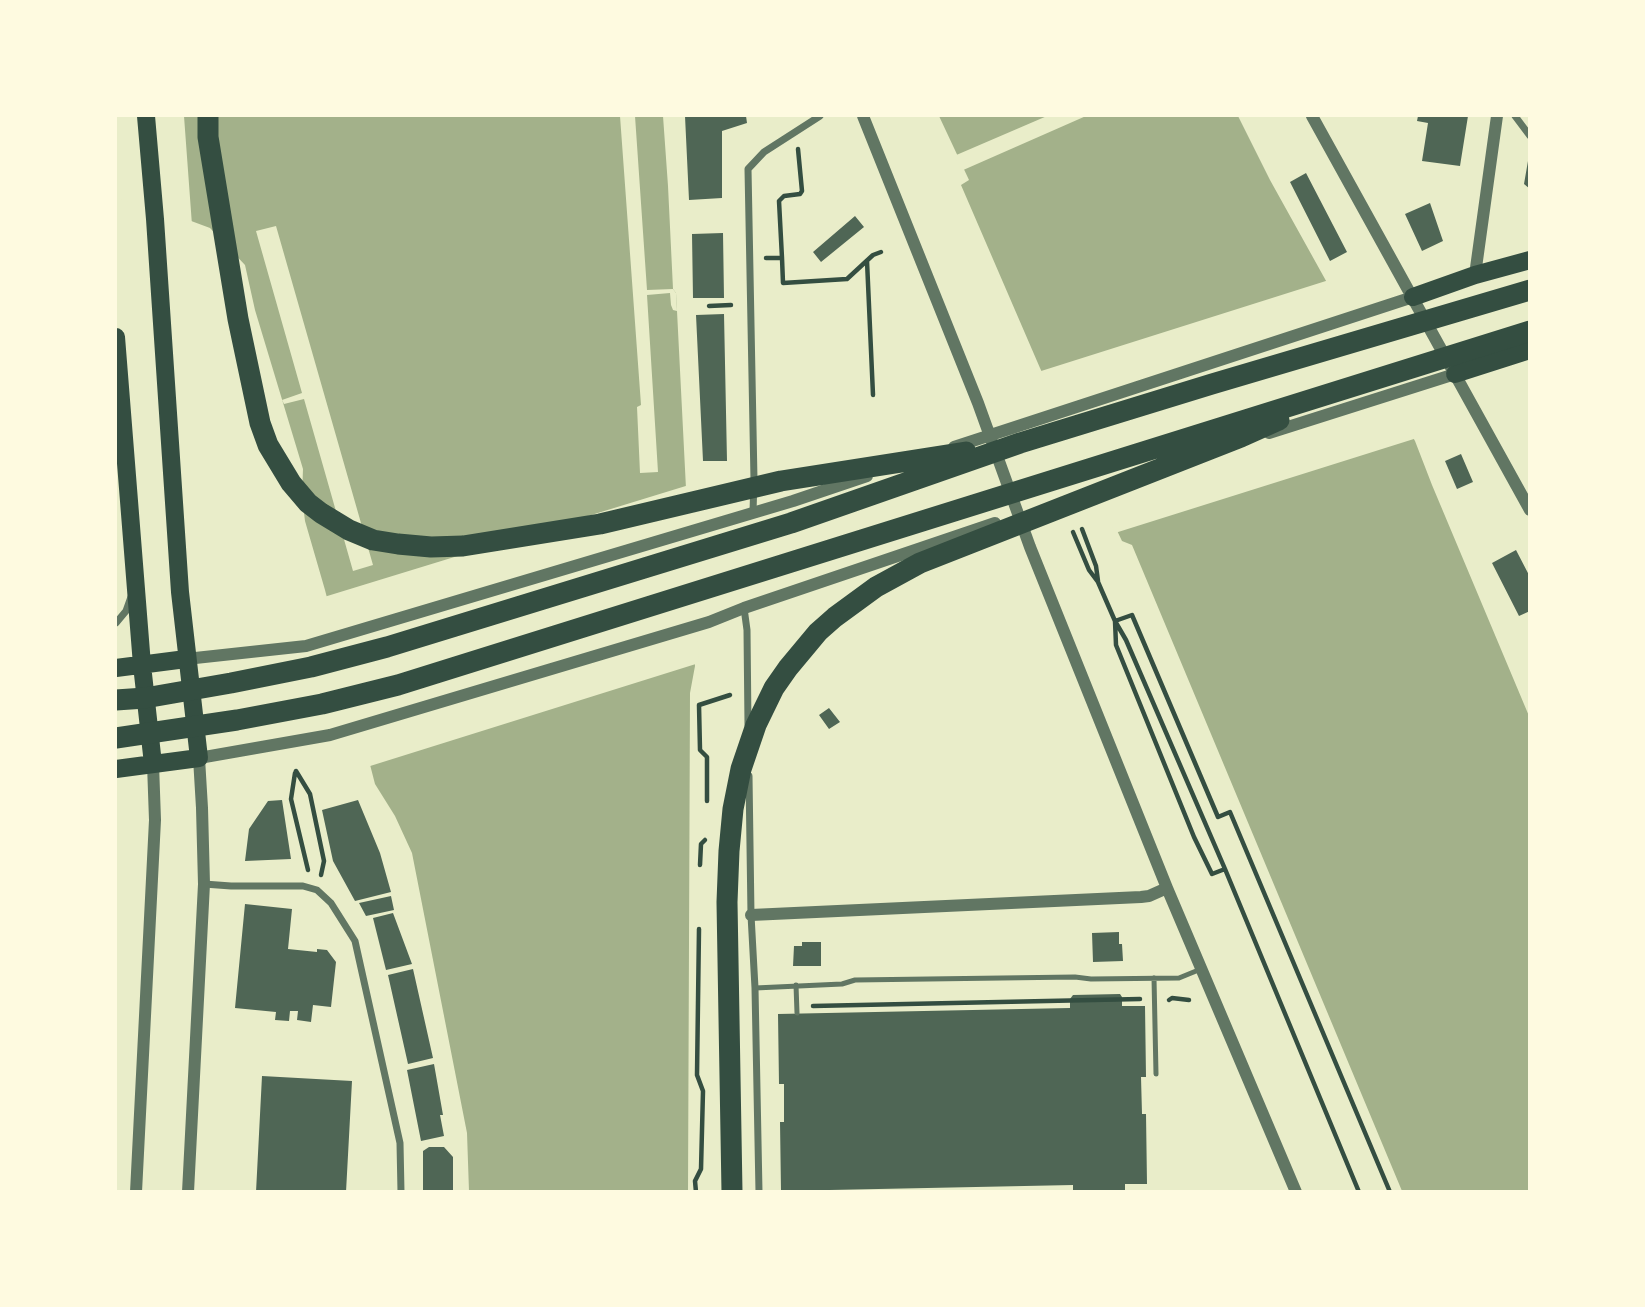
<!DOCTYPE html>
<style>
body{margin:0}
#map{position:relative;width:1645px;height:1307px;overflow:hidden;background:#e9edc9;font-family:"Open Sans",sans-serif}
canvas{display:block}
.frame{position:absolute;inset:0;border:117px solid #fefae0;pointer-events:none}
</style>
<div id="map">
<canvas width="1645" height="1307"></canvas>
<div class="frame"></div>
</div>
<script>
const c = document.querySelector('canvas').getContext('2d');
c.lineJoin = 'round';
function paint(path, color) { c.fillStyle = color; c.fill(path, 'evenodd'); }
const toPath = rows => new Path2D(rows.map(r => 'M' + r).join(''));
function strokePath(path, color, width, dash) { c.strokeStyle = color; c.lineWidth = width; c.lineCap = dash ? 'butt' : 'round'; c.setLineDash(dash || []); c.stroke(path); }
paint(toPath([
 [116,116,663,116,668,186,673,289,676,293,677,311,695,666,690,693,688,1191,469,1191,467,1133,412,853,395,816,375,784,325,590,305,521,302,496,303,469,255,310,245,265,210,228,116,193],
 [939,116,1238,116,1270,180,1415,441,1432,485,1529,716,1529,1191,1402,1191,1132,545,1122,541,1040,368,961,185,969,180]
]), '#a3b18a');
paint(toPath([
 [116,116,184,116,192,225,116,197],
 [620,116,635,116,647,290,673,289,676,293,677,311,673,310,671,305,670,293,647,295,658,472,640,473,637,407,641,405],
 [1047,116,1086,116,961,171,954,156],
 [276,226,373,565,353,571,304,399,284,404,282,400,302,393,256,231],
 [1329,280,1417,438,1115,533,1038,372],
 [689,485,699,663,367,767,324,597]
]), '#e9edc9');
paint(toPath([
 [685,116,746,116,747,123,722,131,722,198,689,200],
 [1418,116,1468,116,1460,166,1422,161,1428,123,1417,121],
 [1528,161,1530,161,1530,189,1524,184],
 [1306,173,1347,252,1330,261,1290,182],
 [1430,203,1443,241,1422,251,1405,214],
 [855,216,864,227,821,262,813,252],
 [723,233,724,298,693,298,692,234],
 [724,314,727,461,703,461,696,315],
 [1461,454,1473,482,1457,489,1445,461],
 [1516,550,1530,577,1530,611,1519,616,1492,563],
 [829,708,840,722,829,729,819,715],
 [282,800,291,859,245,861,249,829,268,801],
 [358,800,380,853,391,892,355,901,333,861,322,810],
 [391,896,394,910,366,916,359,903],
 [245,904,292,909,288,949,317,952,317,949,327,950,336,962,331,1007,313,1005,311,1022,297,1020,298,1011,290,1011,289,1021,275,1020,276,1012,235,1008],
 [393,913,412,964,386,970,373,918],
 [1119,932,1119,944,1122,944,1123,961,1093,962,1092,933],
 [802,942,821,942,821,966,793,966,794,946,802,946],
 [413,969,433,1058,408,1064,388,975],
 [1120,994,1122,997,1122,1006,1145,1006,1146,1077,1141,1077,1142,1114,1146,1114,1147,1184,1125,1184,1125,1192,1073,1192,1073,1185,781,1191,780,1122,784,1122,784,1084,779,1084,778,1014,1070,1008,1070,999,1073,995],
 [434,1064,443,1115,440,1115,444,1136,421,1141,407,1070],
 [262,1076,352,1081,346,1192,256,1192],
 [429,1147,444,1147,453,1157,453,1192,423,1192,423,1151]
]), '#4f6655');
strokePath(toPath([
 [766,258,782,258,779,201,784,196,800,194,802,191,798,149],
 [782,258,783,283,847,279,873,255,881,252],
 [867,261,873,395],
 [709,306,731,305],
 [1082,529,1096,566,1098,581],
 [1073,532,1089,570,1098,582,1115,621,1116,645,1194,837,1212,874,1225,869],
 [296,771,310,794,324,861,321,875],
 [295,773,291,799,308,870],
 [707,801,707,757,700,750,699,705,730,695],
 [700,865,701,844,705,840],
 [1169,1000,1172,998,1189,1000],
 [813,1006,1140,999],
 [696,1192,695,1181,701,1169,703,1091,697,1075,699,929],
 [1359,1192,1225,869,1126,640,1115,621,1132,615,1218,817,1230,812,1390,1192]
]), '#344e41', 4.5);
strokePath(toPath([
 [1154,978,1156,1074],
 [796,985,797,1013],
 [755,988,842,984,855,980,1075,977,1091,979,1179,978,1201,969]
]), '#617663', 5);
strokePath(toPath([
 [1515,116,1530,136],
 [753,512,754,480,748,169,764,152,820,116],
 [744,608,747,630,748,725],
 [116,623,126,611,131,597],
 [749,776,751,915,755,988,759,1192],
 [204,884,231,886,303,886,317,890,331,903,355,941,400,1143,401,1192]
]), '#617663', 7);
strokePath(toPath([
 [863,116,978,403,1030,547,1167,888,1296,1192],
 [1312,116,1530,510],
 [1475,275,1497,116],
 [1269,433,1455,374],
 [954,447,1413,297],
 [186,659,306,646,793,501,867,476],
 [751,915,1141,897,1149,896,1167,888],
 [136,1192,155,820,153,764],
 [188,1192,204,884,202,808,199,758,330,735,709,622,744,608,995,523]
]), '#617663', 12);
strokePath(toPath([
 [1413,297,1475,275,1530,260],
 [116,337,142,665,153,764],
 [1455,374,1530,350],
 [116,668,186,659],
 [116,769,199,758,180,592,155,219,146,116]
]), '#344e41', 18);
strokePath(toPath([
 [208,116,208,137,238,319,260,423,268,445,291,483,308,503,321,513,349,530,373,540,398,544,431,547,463,546,600,524,781,481,966,452],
 [116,700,145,698,231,683,311,667,387,647,791,523,1020,443,1212,384,1530,290],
 [116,738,237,720,322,704,398,685,1530,331],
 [732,1192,727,902,729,851,733,809,741,769,756,725,774,688,788,668,818,632,835,617,876,587,920,563,1241,437,1279,420]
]), '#344e41', 21);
</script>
